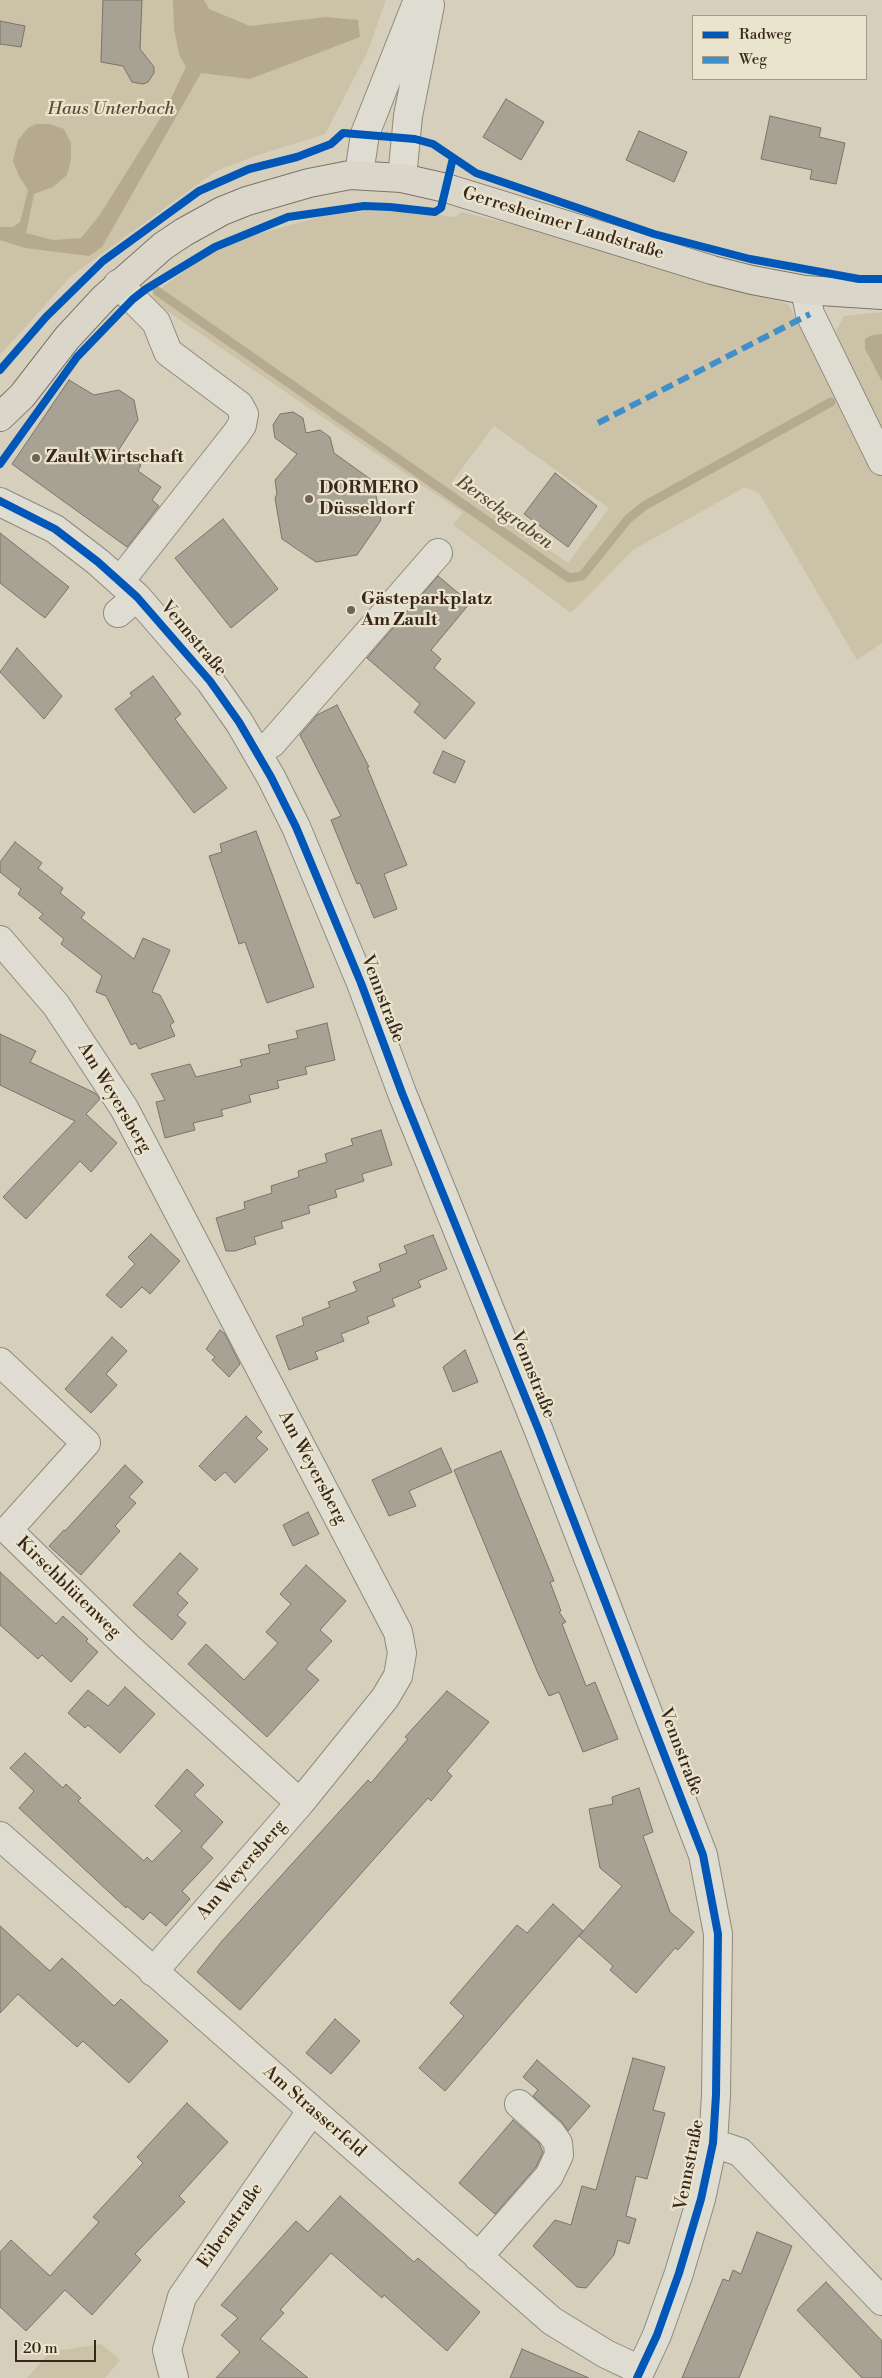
<!DOCTYPE html>
<meta charset="utf-8">
<style>
body{margin:0}
#map{position:relative;width:882px;height:2378px;overflow:hidden;background:#d5cfbb;font-family:"Libre Bodoni",serif}
canvas{display:block}
.legend{position:absolute;left:692px;top:15px;width:175px;height:65px;box-sizing:border-box;background:#ebe4cc;border:1px solid #a49886;margin:0;padding:6px 9px;list-style:none;font-size:15px;color:#39271d}
.legend li{display:flex;align-items:center;gap:10px;height:25px}
.legend b{width:25px;border:1px solid #a49886}
.scale{position:absolute;left:15px;top:2340px;width:81px;height:22px;box-sizing:border-box;border:2px solid #39271d;border-top:0;padding-left:6px;font-size:15px;line-height:18px;white-space:nowrap;color:#39271d;-webkit-text-stroke:4px #ebe4cc;paint-order:stroke}
</style>
<div id="map">
<canvas width="882" height="2378"></canvas>
<ul class="legend">
<li><b style="height:6px;background:#0057b8"></b>Radweg</li>
<li><b style="height:6px;background:#3e8fca"></b>Weg</li>
</ul>
<div class="scale">20 m</div>
</div>
<script>
const c = document.querySelector('canvas').getContext('2d');
c.lineJoin = 'round';
function paint(path, color) { c.fillStyle = color; c.fill(path, 'evenodd'); }
const toPath = rows => new Path2D(rows.map(r => 'M' + r).join(''));
function strokePath(path, color, width, dash) { c.strokeStyle = color; c.lineWidth = width; c.lineCap = dash ? 'butt' : 'round'; c.setLineDash(dash || []); c.stroke(path); }
function drawText(font, color, halo, rows, align = 'center') {
  c.font = font + ' "Libre Bodoni",serif'; c.lineWidth = 4.5; c.setLineDash([]); c.textBaseline = 'middle'; c.strokeStyle = halo; c.fillStyle = color; for (const [text, x, y, turn = 0] of rows) {
    c.save(); c.translate(x, y); c.rotate((+turn || 0) * Math.PI / 180); c.textAlign = isNaN(turn) ? turn : align; if (halo) c.strokeText(text, 0, 0); c.fillText(text, 0, 0); c.restore();
  }
}
paint(toPath([
 [0,0,386,0,367,53,325,134,258,155,216,171,71,276,0,355],
 [365,211,409,212,456,217,461,212,558,235,788,304,882,477,882,643,857,660,759,493,745,487,633,550,571,613,453,525,463,513,148,298,201,259,236,240,327,215],
 [494,426,609,508,568,563,451,483],
 [882,312,882,334,872,335,868,356,882,382,882,430,844,358,836,331,844,316],
 [101,2344,120,2360,105,2378,27,2378,50,2352]
]), '#ccc2a7');
paint(toPath([
 [173,0,204,0,209,9,250,26,326,17,358,20,360,37,250,79,201,73,102,247,89,256,25,248,0,240,0,227,13,227,20,222,28,190,19,176,13,161,18,140,28,128,36,124,49,124,64,129,71,143,71,159,67,175,53,187,34,194,26,233,53,240,81,238,99,216,165,111,186,67,179,54,174,29],
 [882,334,882,382,865,349,865,339,872,335]
]), '#b5aa90');
strokePath(toPath([
 [157,291,569,578,582,576,628,519,644,506,831,402]
]), '#b5aa90', 9);
const building = toPath([
 [103,0,142,0,140,49,154,67,154,73,148,82,143,84,132,82,123,66,101,62,103,0],
 [0,21,25,26,21,47,0,44,0,21],
 [506,99,544,122,521,160,483,137,506,99],
 [770,116,821,128,819,137,845,143,836,184,810,179,812,170,761,159,770,116],
 [639,131,687,152,674,182,626,160,639,131],
 [69,380,94,395,119,390,134,400,138,420,118,451,141,465,138,471,161,487,152,500,159,506,127,547,12,464,69,380],
 [293,412,303,418,306,433,320,430,330,437,334,453,373,481,381,520,357,555,316,562,282,539,275,498,277,494,275,480,297,454,275,438,273,425,280,414,293,412],
 [555,473,597,506,568,547,524,514,555,473],
 [223,519,278,589,231,628,175,558,223,519],
 [0,533,69,587,45,618,0,583,0,533],
 [438,576,470,603,431,650,441,659,434,668,475,703,445,739,414,712,420,704,367,658,438,576],
 [17,648,62,696,44,719,0,672,17,648],
 [153,676,181,714,175,719,227,788,194,813,115,709,132,696,130,693,153,676],
 [337,705,369,767,367,767,407,865,384,874,397,909,374,918,360,883,357,884,331,820,341,816,300,735,317,715,337,705],
 [443,751,465,761,455,783,433,773,443,751],
 [256,831,314,987,267,1003,245,942,239,944,209,856,222,852,220,844,256,831],
 [15,842,42,863,38,868,63,888,60,893,85,913,81,918,134,959,143,938,170,950,152,992,160,995,174,1022,170,1025,175,1036,139,1049,136,1043,131,1045,106,996,96,992,102,976,61,944,64,939,39,918,43,914,18,894,21,889,0,872,0,862,15,842],
 [327,1023,335,1060,305,1067,307,1074,277,1081,279,1088,249,1095,251,1102,221,1110,223,1116,193,1123,195,1130,165,1138,156,1102,165,1100,151,1074,190,1064,196,1077,242,1066,240,1060,270,1053,268,1045,298,1038,296,1031,327,1023],
 [0,1034,36,1051,30,1062,95,1093,100,1099,86,1114,117,1143,91,1172,80,1161,26,1219,3,1197,75,1121,0,1085,0,1034],
 [381,1130,392,1165,362,1174,364,1181,335,1190,337,1197,308,1206,310,1213,281,1222,283,1228,254,1237,256,1244,235,1251,226,1251,216,1218,245,1209,244,1202,272,1193,271,1186,299,1177,298,1171,327,1162,325,1154,353,1145,351,1139,381,1130],
 [151,1234,180,1261,150,1294,142,1287,121,1308,106,1295,135,1264,128,1257,151,1234],
 [433,1235,447,1269,418,1281,421,1287,392,1299,395,1306,367,1317,369,1323,341,1334,344,1341,315,1352,318,1359,289,1370,276,1336,304,1325,302,1318,330,1307,328,1302,357,1291,353,1282,381,1271,379,1264,407,1253,404,1246,433,1235],
 [220,1330,225,1334,240,1364,229,1377,212,1360,215,1357,206,1349,220,1330],
 [112,1337,127,1351,106,1374,117,1385,91,1413,65,1389,112,1337],
 [465,1350,478,1382,453,1392,443,1367,465,1350],
 [246,1416,262,1432,256,1438,268,1449,235,1483,225,1472,215,1481,199,1466,246,1416],
 [441,1448,452,1472,409,1491,416,1506,389,1516,372,1480,441,1448],
 [501,1451,554,1581,550,1582,561,1611,559,1612,566,1622,562,1624,586,1686,595,1682,618,1739,583,1752,559,1692,549,1696,537,1671,454,1470,501,1451],
 [125,1465,143,1482,129,1497,136,1503,115,1526,120,1531,81,1575,49,1546,64,1530,65,1531,125,1465],
 [308,1512,319,1534,293,1546,283,1525,308,1512],
 [180,1553,198,1569,177,1593,188,1603,177,1615,186,1623,172,1640,133,1605,180,1553],
 [306,1565,346,1601,320,1630,332,1641,306,1669,319,1680,267,1737,188,1664,206,1644,244,1680,278,1643,266,1632,291,1604,280,1594,306,1565],
 [0,1572,56,1624,63,1616,88,1639,86,1641,98,1652,71,1682,42,1655,38,1659,0,1625,0,1572],
 [125,1687,155,1714,120,1753,88,1725,85,1728,68,1713,88,1690,108,1706,125,1687],
 [447,1691,489,1722,447,1771,452,1776,431,1801,428,1798,240,2010,197,1972,222,1941,368,1780,371,1783,408,1739,405,1737,447,1691],
 [25,1753,63,1788,66,1784,81,1798,78,1801,144,1861,147,1857,152,1862,182,1831,155,1806,187,1769,204,1785,194,1795,223,1822,201,1847,213,1858,182,1891,190,1899,166,1926,150,1912,143,1920,127,1906,126,1908,19,1808,34,1791,10,1768,25,1753],
 [639,1788,653,1832,643,1836,670,1912,694,1932,678,1950,675,1948,636,1993,610,1970,613,1966,579,1936,622,1886,600,1868,589,1809,613,1804,612,1797,639,1788],
 [553,1904,583,1931,445,2091,419,2068,464,2016,450,2003,517,1925,527,1933,553,1904],
 [0,1926,50,1971,62,1958,114,2006,121,1999,168,2041,129,2083,83,2041,77,2047,18,1994,0,2013,0,1926],
 [335,2019,360,2041,331,2074,306,2053,335,2019],
 [633,2058,665,2067,653,2110,665,2113,647,2179,636,2176,626,2216,636,2219,629,2244,618,2240,614,2255,586,2288,577,2287,533,2246,555,2220,571,2225,582,2186,596,2190,633,2058],
 [537,2060,590,2106,568,2131,561,2121,533,2096,538,2090,523,2077,537,2060],
 [187,2103,228,2142,179,2196,185,2202,135,2254,141,2260,92,2315,65,2290,26,2331,0,2307,0,2252,11,2240,50,2276,99,2222,93,2217,143,2163,137,2157,187,2103],
 [513,2120,539,2143,543,2152,536,2167,495,2214,459,2183,513,2120],
 [340,2196,414,2262,418,2258,480,2312,447,2351,384,2295,382,2298,331,2253,280,2310,284,2313,260,2339,308,2378,216,2378,240,2352,221,2335,238,2318,221,2305,296,2221,308,2232,340,2196],
 [757,2232,792,2246,739,2378,682,2378,723,2279,729,2281,733,2270,741,2274,757,2232],
 [826,2282,882,2341,882,2378,862,2378,797,2310,826,2282],
 [522,2349,589,2378,510,2378,522,2349]
]);
paint(building, '#a8a295');
strokePath(building, '#7a7469', 1);
const minor = toPath([
 [359,174,365,134,418,0],
 [402,178,408,116,430,5],
 [118,284,156,322,168,352,239,405,244,414,242,425,236,434,120,581],
 [805,290,810,314,882,461],
 [0,502,55,529,98,562,137,597,210,681,239,722,271,777,296,827,361,983,402,1093,539,1431,703,1855,718,1934,716,2095,713,2143,701,2199,679,2273,657,2335,637,2378],
 [118,613,137,597],
 [258,752,272,743,438,553],
 [0,940,56,1005,124,1108,386,1609,398,1632,402,1653,398,1676,385,1698,300,1803,153,1972],
 [0,1362,86,1443,8,1530,127,1646,300,1803],
 [0,1836,552,2321,606,2354,640,2370],
 [713,2143,740,2152,882,2301],
 [478,2257,549,2176,559,2155,558,2143,551,2133,519,2104],
 [174,2378,167,2350,182,2297,312,2110]
]);
const major = toPath([
 [0,417,22,396,67,338,104,298,163,246,184,232,222,211,247,201,309,183,350,175,402,178,446,188,712,270,752,280,805,290,882,295]
]);
strokePath(minor, '#908a7e', 30);
strokePath(major, '#7a7469', 30);
strokePath(minor, '#dfdcd2', 28);
strokePath(major, '#dad7ca', 28);
strokePath(toPath([
 [598,423,810,314]
]), '#3e8fca', 6, [12, 6]);
strokePath(toPath([
 [0,370,46,317,103,261,199,191,249,169,297,157,331,144,343,133,415,139,433,144,476,173,654,234,750,259,859,279,882,279],
 [0,464,77,357,133,299,146,289,215,247,288,217,364,206,390,207,435,212,441,208,453,158],
 [0,501,55,529,98,562,137,597,210,681,239,722,271,777,296,827,361,983,402,1093,539,1431,703,1855,718,1934,716,2095,713,2143,701,2199,679,2273,657,2335,637,2378]
]), '#0057b8', 8);
for (const [x, y, r, color] of [
 [36,458,5,"#706254"],
 [309,499,5,"#706254"],
 [351,610,5,"#706254"]
]) { const dot = new Path2D(); dot.arc(x, y, r, 0, 2 * Math.PI); c.fillStyle = color; c.fill(dot); strokePath(dot, '#ebe4cc', 2); }
drawText('italic 18px', '#5c4b3c', '#ebe4cc', [
 ["Haus Unterbach",111,110]
]);
drawText('18px', '#39271d', '#ebe4cc', [
 ["Gerresheimer Landstraße",563,224,17],
 ["Vennstraße",193,639,50],
 ["Vennstraße",382,999,69],
 ["Am Weyersberg",114,1098,59],
 ["Vennstraße",532,1375,68],
 ["Am Weyersberg",312,1468,62],
 ["Kirschblütenweg",68,1588,44],
 ["Vennstraße",680,1752,69],
 ["Am Weyersberg",242,1870,-49],
 ["Am Strasserfeld",314,2112,41],
 ["Vennstraße",690,2165,-79],
 ["Eibenstraße",231,2226,-55]
]);
drawText('bold 18px', '#39271d', '#ebe4cc', [
 ["Zault Wirtschaft",46,458],
 ["DORMERO",319,489],
 ["Düsseldorf",319,510],
 ["Gästeparkplatz",361,600],
 ["Am Zault",361,621]
], 'left');
drawText('italic 19px', '#5a4a3a', '#ebe4cc', [
 ["Berschgraben",504,513,35]
]);
</script>
